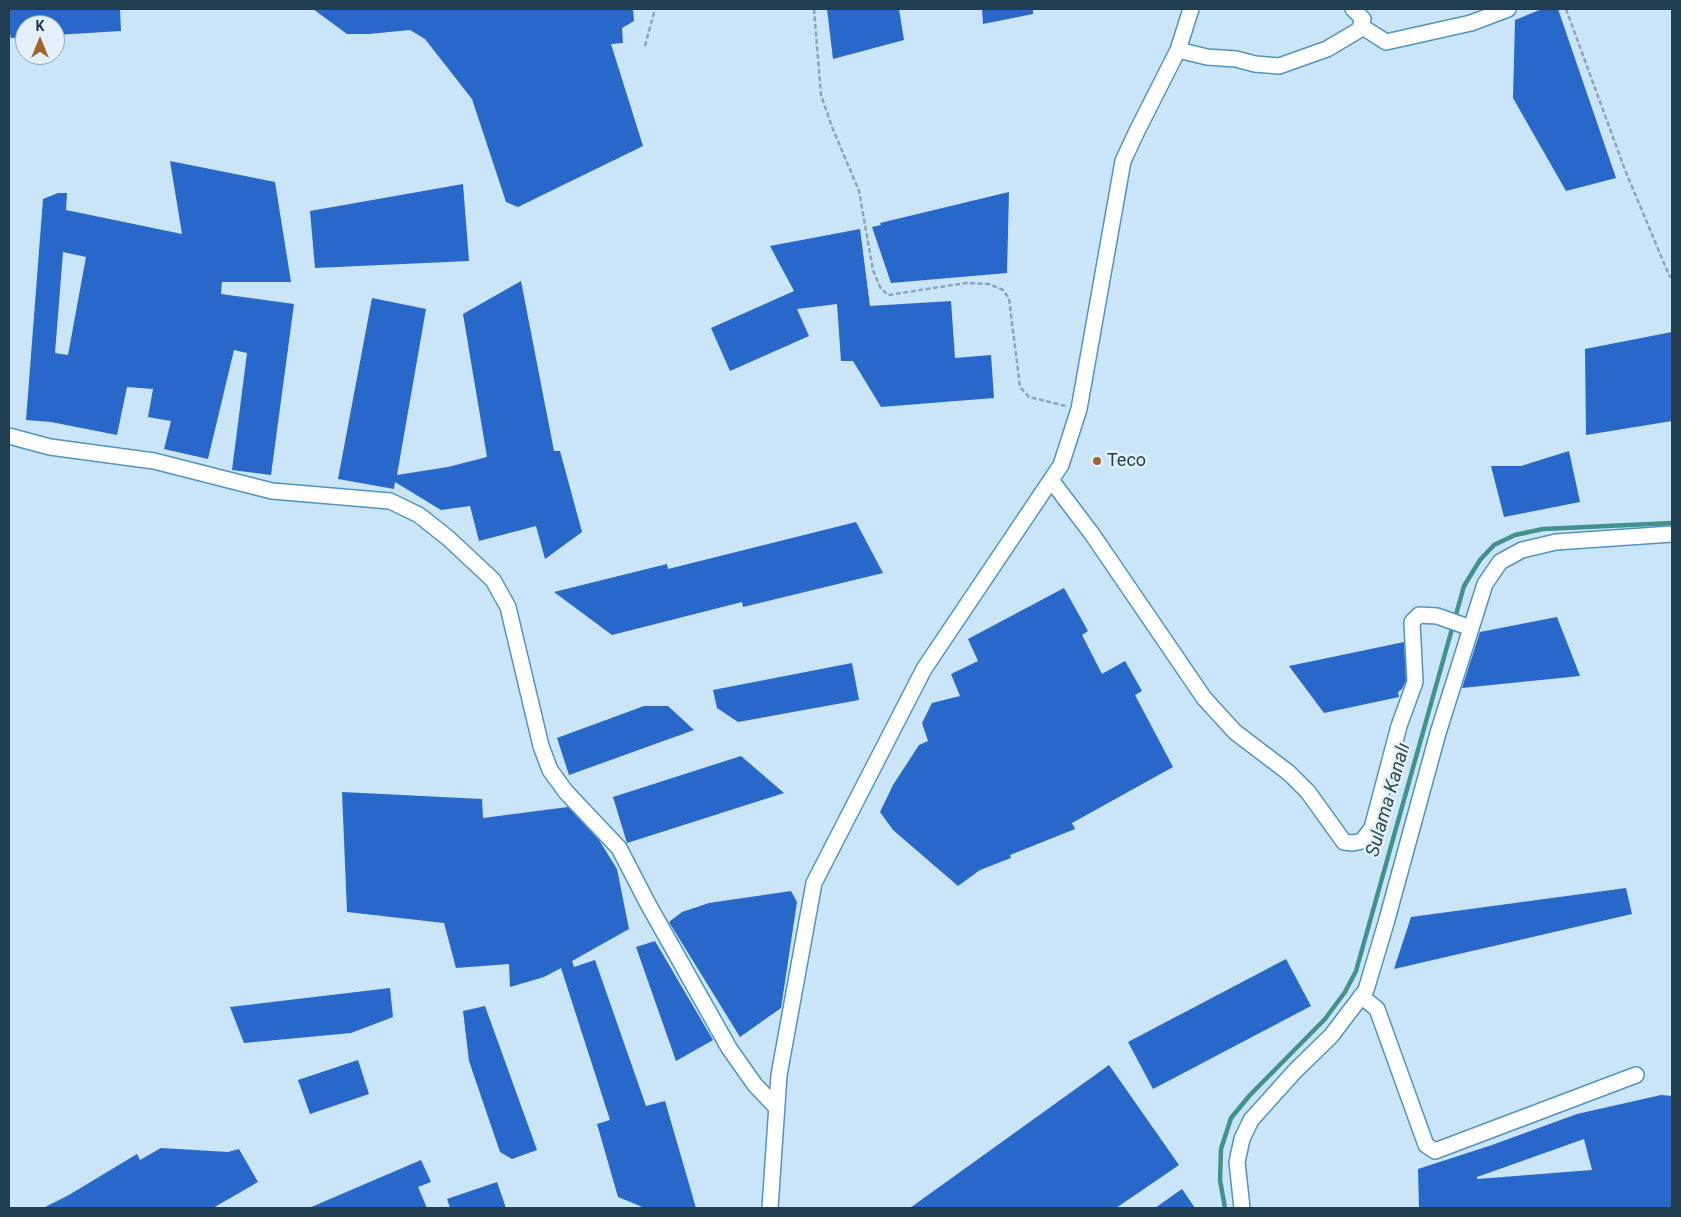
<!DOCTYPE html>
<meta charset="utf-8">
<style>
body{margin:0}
#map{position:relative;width:1681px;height:1217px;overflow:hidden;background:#cae5f8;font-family:Roboto,sans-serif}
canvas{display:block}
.frame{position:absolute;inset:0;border:10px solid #213e51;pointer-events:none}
.north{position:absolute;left:15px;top:15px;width:50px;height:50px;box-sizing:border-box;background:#e3f0fa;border:1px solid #95a9b6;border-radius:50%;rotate:0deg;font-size:14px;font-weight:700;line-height:20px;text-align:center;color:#213e51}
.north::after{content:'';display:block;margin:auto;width:18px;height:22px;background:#a3642b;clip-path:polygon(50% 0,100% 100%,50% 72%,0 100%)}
</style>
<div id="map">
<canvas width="1681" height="1217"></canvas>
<div class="frame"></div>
<div class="north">K</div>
</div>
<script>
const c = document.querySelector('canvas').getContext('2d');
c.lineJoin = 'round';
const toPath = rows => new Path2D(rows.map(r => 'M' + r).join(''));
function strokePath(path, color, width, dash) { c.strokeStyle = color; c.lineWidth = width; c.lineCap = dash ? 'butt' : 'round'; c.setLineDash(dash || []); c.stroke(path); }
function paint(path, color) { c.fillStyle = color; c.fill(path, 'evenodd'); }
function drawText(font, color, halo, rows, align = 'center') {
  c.font = font + ' Roboto,sans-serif'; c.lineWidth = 5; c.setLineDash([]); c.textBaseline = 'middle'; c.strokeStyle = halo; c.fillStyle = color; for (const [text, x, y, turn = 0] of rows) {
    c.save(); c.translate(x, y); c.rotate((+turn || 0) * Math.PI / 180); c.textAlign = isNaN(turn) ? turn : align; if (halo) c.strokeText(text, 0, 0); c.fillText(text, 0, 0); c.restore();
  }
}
strokePath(toPath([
 [1225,1208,1220,1180,1221,1149,1231,1118,1250,1095,1325,1019,1345,992,1356,971,1464,586,1480,560,1494,545,1515,535,1543,529,1672,523]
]), '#40928a', 4.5);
paint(toPath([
 [9,9,120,9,121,31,55,35,55,25,25,25,25,37,11,38,9,30],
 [313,9,633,9,634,21,622,28,623,43,611,44,643,146,518,207,506,202,472,99,425,39,410,30,369,34,347,34],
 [827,9,899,9,904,40,833,59],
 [982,9,1033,9,1033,14,983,24],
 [1542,9,1558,9,1616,178,1566,191,1513,98,1515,20],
 [170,161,275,182,291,282,222,282,221,294,294,304,271,475,232,470,247,353,234,350,208,459,164,449,171,421,148,417,153,389,127,387,117,435,51,422,26,420,43,199,58,193,67,193,66,210,182,234],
 [63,252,86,257,68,355,55,353],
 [463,184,469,261,315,268,310,211],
 [1009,192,1007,273,891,283,872,227,881,225,880,223],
 [860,229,870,306,951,301,955,358,991,355,994,398,881,407,853,361,841,361,837,304,797,309,809,336,730,371,711,328,794,291,770,246],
 [521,281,554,451,560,451,582,532,545,559,536,526,479,541,470,506,441,510,395,482,394,489,338,479,372,298,426,309,397,475,448,467,487,457,463,314],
 [1672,332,1672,421,1586,435,1585,349],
 [1569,451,1580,502,1504,517,1491,466,1521,466],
 [856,522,883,573,743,607,742,602,612,635,554,592,667,564,668,569],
 [1064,588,1088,631,1082,635,1102,674,1125,661,1142,691,1135,695,1173,767,1072,823,1075,829,1010,855,1011,858,980,870,958,886,893,830,880,812,893,785,919,745,928,741,922,723,932,703,960,696,951,674,978,661,968,639],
 [1557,617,1580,676,1462,688,1480,632],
 [1404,642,1406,681,1402,689,1398,692,1399,697,1324,713,1289,666],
 [852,663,859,700,738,722,717,708,713,690],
 [644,706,668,706,694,730,569,775,557,738],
 [741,756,784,793,627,843,613,797],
 [342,792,482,799,483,818,568,807,599,840,617,869,629,929,572,961,574,967,595,960,646,1106,665,1101,696,1208,645,1208,618,1197,597,1124,610,1120,561,968,544,977,510,987,509,964,456,968,444,923,347,912],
 [1626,888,1632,914,1394,969,1411,917],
 [791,891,797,902,781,1008,740,1037,669,922,682,912,709,903],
 [655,941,713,1040,676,1061,636,947],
 [1286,959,1311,1006,1153,1089,1128,1042],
 [390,988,393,1017,351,1033,244,1043,230,1007],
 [485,1006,537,1150,512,1159,500,1152,469,1061,463,1011],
 [358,1060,369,1094,310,1114,298,1080],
 [1109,1065,1179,1165,1116,1208,910,1208],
 [1661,1095,1672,1096,1672,1208,1419,1208,1418,1169,1492,1145,1577,1114],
 [1584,1139,1592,1170,1477,1179,1477,1177],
 [161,1148,228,1152,239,1149,258,1182,213,1208,43,1208,69,1195,137,1154,140,1160],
 [421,1160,431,1182,418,1187,427,1208,309,1208],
 [497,1182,506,1208,450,1208,447,1199],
 [1182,1189,1195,1208,1155,1208]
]), '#2968cb');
const minor = toPath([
 [1361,26,1386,42,1471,23,1508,9],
 [1178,50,1207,57,1236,59,1255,64,1279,66,1327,49,1359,30,1363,19,1353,9],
 [9,436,50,447,154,461,272,491,390,501,419,515,448,538,493,580,508,607,541,746,550,770,566,792,619,848,648,904,729,1048,755,1085,777,1108],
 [1051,480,1092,534,1204,698,1235,732,1289,773,1308,792,1344,842,1353,843,1362,841,1372,828,1399,726,1415,682,1412,622,1419,615,1437,616,1471,628],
 [1361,996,1377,1009,1426,1145,1435,1151,1636,1075],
 [770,1208,779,1075,814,883,924,669,1061,465,1079,409,1123,161,1137,131,1178,50,1191,9],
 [1242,1208,1237,1162,1242,1139,1251,1120,1296,1070,1331,1036,1366,990,1386,923,1438,733,1485,584,1500,562,1522,550,1556,542,1672,534]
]);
strokePath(minor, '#4f94c1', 18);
strokePath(toPath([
 [814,9,821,95,832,127,859,191,873,270,880,287,888,295,966,283,989,284,1003,290,1009,298,1020,387,1029,397,1066,406],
 [1566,9,1625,170,1669,275,1672,278],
 [645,46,655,9]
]), '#8aa5b8', 2.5, [5, 2.5]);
strokePath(minor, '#fff', 15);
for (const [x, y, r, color] of [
 [1097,461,5,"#a3642b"]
]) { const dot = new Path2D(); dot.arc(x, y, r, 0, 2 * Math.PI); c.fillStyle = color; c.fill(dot); strokePath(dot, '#e3f0fa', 2); }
drawText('18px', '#213e51', '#e3f0fa', [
 ["Teco",1107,461]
], 'left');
drawText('italic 19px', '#2f4f48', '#e3f0fa', [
 ["Sulama Kanalı",1389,800,-74]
]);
</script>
